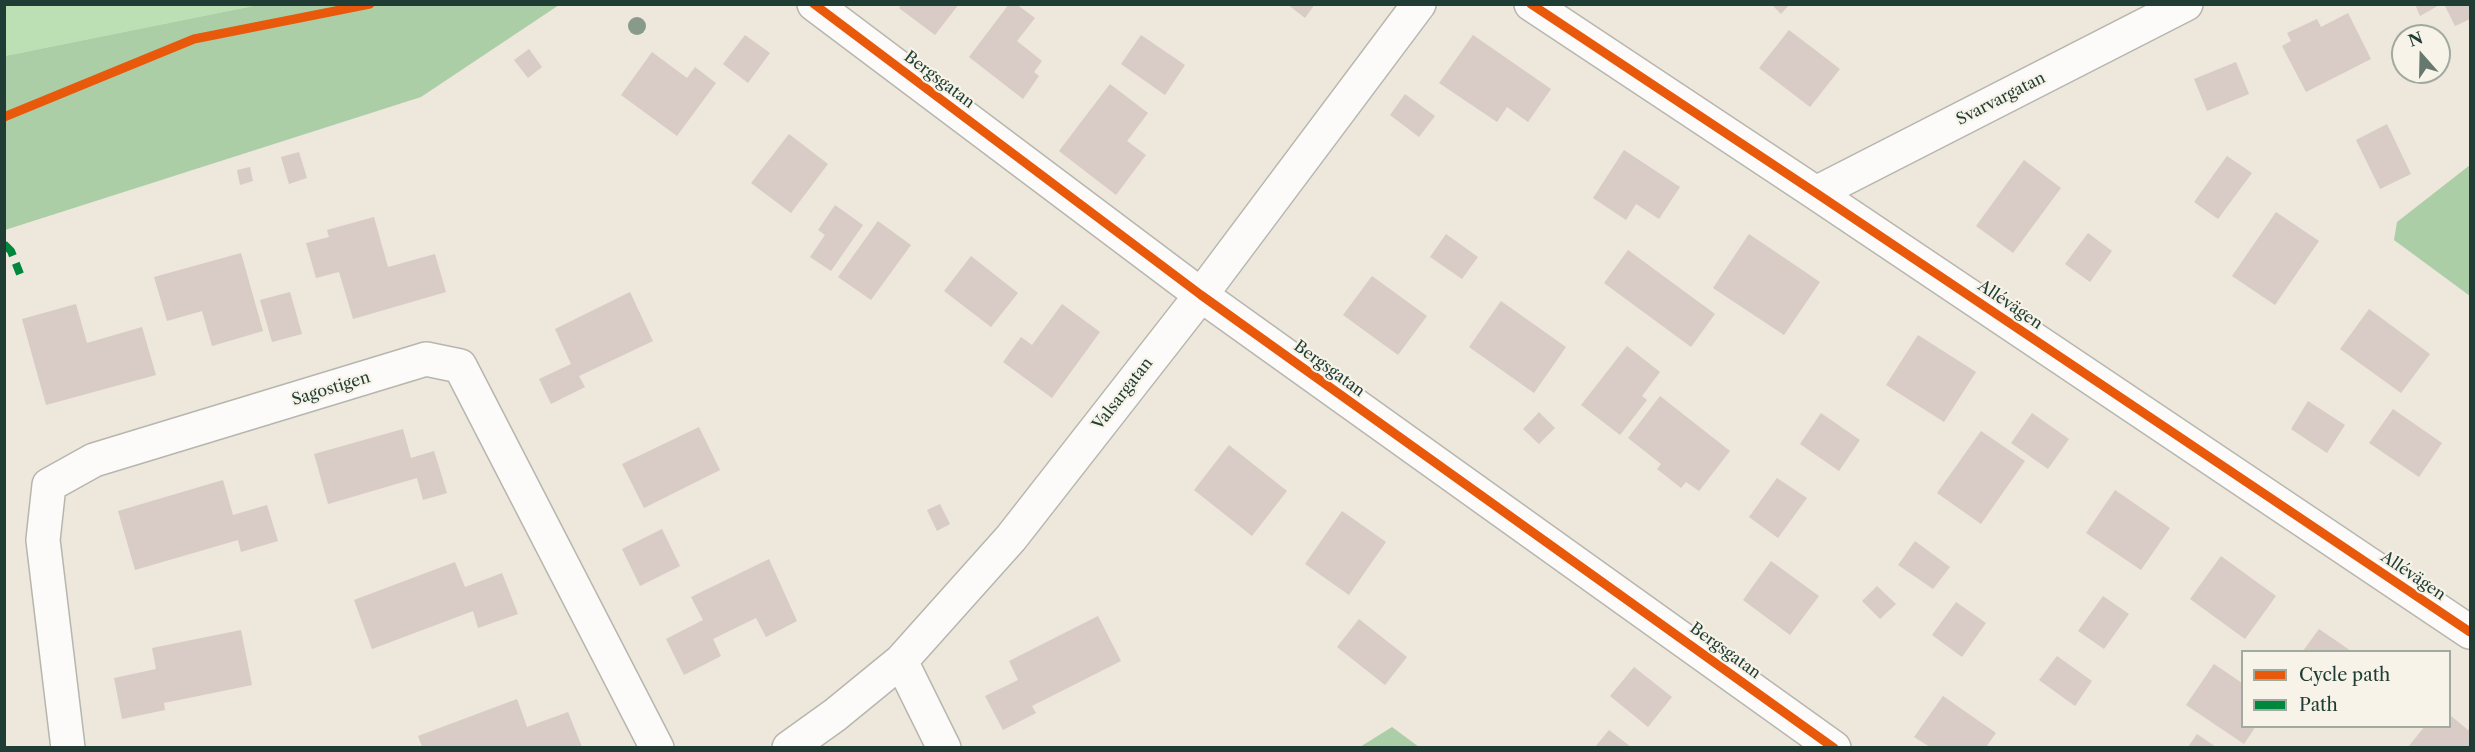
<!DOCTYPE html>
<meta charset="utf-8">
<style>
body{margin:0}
#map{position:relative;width:2475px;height:752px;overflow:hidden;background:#ede7dc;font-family:"Libre Caslon Text",serif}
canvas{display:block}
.frame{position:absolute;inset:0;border:6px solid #1f3d34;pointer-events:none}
.legend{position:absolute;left:2241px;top:650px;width:210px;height:78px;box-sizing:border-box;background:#f7f3e8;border:2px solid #a1aaa0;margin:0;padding:8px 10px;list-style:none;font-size:18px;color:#1f3d34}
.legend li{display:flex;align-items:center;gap:12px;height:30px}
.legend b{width:30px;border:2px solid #a1aaa0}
.north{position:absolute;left:2391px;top:24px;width:60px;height:60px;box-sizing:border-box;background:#f7f3e8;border:2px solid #a1aaa0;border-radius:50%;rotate:340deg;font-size:16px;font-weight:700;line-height:24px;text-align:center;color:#1f3d34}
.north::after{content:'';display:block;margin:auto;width:21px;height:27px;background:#67786f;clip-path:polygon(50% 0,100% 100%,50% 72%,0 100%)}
</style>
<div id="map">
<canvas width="2475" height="752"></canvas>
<div class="frame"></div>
<ul class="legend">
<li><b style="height:8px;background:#e8590c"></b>Cycle path</li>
<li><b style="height:8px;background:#00873e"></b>Path</li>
</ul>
<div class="north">N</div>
</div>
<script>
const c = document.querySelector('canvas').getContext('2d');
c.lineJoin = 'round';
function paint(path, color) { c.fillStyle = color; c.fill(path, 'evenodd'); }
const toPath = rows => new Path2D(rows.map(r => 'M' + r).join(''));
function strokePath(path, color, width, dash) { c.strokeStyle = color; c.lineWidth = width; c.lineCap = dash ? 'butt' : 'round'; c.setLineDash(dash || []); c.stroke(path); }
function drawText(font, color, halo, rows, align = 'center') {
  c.font = font + ' "Libre Caslon Text",serif'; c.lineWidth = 4.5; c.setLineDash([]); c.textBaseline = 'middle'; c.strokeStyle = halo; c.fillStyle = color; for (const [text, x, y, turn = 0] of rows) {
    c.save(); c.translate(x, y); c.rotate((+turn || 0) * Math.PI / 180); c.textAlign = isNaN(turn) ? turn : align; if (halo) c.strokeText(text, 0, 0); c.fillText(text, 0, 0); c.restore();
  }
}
paint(toPath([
 [5,5,258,5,5,56]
]), '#bcdfb3');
paint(toPath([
 [258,5,559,5,421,97,5,230,5,56],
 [2470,165,2470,296,2394,240,2397,222],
 [1392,727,1419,747,1360,747]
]), '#accea7');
paint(toPath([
 [902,4,959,4,935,35,899,8],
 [1009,4,1016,4,1035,18,1017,41,1042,61,1034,72,1039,76,1023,99,969,57],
 [1287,4,1315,4,1305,18],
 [1771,4,1790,4,1781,14],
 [2415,4,2441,4,2420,16],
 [2444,4,2470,4,2470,19,2455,26],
 [2348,13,2371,59,2306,92,2282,46,2291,41,2287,33,2317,19,2321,27],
 [1789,30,1840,69,1810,107,1759,68],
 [745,35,770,53,748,83,723,64],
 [1141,35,1185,65,1165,95,1121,64],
 [1473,35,1551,89,1528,122,1507,107,1497,122,1439,83],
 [529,49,542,67,528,78,514,60],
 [652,52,687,78,695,67,716,83,677,136,621,95],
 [2236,62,2249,94,2207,111,2194,79],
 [1110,84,1148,113,1127,141,1146,155,1116,195,1059,151],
 [1405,94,1435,116,1419,137,1390,115],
 [2387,124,2411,174,2380,189,2356,140],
 [789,134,828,164,791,213,751,183],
 [1624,150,1680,187,1659,219,1636,204,1626,220,1593,198],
 [299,152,307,178,289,184,281,157],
 [2227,156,2252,173,2218,219,2194,202],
 [2024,160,2061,188,2013,253,1976,226],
 [250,167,253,181,240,185,237,170],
 [835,205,863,225,831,271,810,257,825,235,818,230],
 [2276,212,2319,241,2275,305,2232,276],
 [374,217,388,267,435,254,446,292,353,319,339,272,316,278,306,243,329,237,327,230],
 [878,221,911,245,871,300,838,277],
 [2088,233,2112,251,2090,282,2065,264],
 [1446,234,1478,257,1462,279,1430,257],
 [1749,234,1820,282,1784,335,1713,288],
 [1628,250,1715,314,1691,347,1604,283],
 [241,253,263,331,212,346,202,311,167,321,154,277],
 [971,256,1018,293,991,327,944,291],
 [1372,276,1427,316,1398,355,1343,315],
 [290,292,302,334,272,342,260,300],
 [630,292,653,341,579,376,585,387,551,404,539,379,571,364,555,329],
 [1501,301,1566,347,1534,393,1469,347],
 [76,304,87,343,142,327,156,375,46,405,22,319],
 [1062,304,1100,332,1052,398,1003,362,1021,337,1032,345],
 [2369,309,2430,354,2401,393,2340,349],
 [1918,335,1976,372,1944,422,1886,385],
 [1627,346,1660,372,1642,396,1647,400,1620,435,1581,405],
 [1660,396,1730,451,1699,491,1686,482,1681,488,1657,469,1661,464,1628,438],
 [2308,401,2345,425,2327,453,2291,429],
 [2393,409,2442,443,2419,477,2369,443],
 [1539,412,1555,428,1539,444,1523,429],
 [1821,413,1860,440,1839,471,1800,444],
 [2032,413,2069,439,2048,469,2011,443],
 [699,427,720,470,644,508,622,464],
 [403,429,411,458,434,451,447,493,423,500,417,478,328,504,314,454],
 [1981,431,2025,461,1981,524,1937,493],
 [1229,445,1287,491,1252,536,1194,490],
 [1777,478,1807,498,1778,538,1749,517],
 [223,480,233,515,267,505,278,541,241,552,238,540,135,570,118,511],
 [2115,490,2170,528,2141,570,2086,533],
 [940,504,950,524,937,531,927,510],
 [1342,511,1386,542,1349,595,1305,564],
 [662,529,680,566,640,586,622,549],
 [1915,541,1950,567,1933,589,1898,565],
 [2221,556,2276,596,2245,639,2190,599],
 [769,559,797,621,766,637,756,618,713,639,721,656,684,675,666,639,703,620,691,597],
 [1771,561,1819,596,1790,635,1743,600],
 [455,562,465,587,502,573,518,614,478,628,473,611,372,649,354,600],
 [1877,586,1896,604,1880,619,1862,601],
 [2103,596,2129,614,2104,649,2078,631],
 [1956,602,1986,623,1962,657,1932,635],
 [1098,616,1121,661,1032,706,1036,713,1003,730,985,696,1018,680,1009,661],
 [1359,619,1407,657,1385,685,1337,647],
 [2319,629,2351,651,2303,651],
 [241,630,252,685,164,703,165,710,122,719,114,678,156,669,152,648],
 [2057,656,2092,681,2075,706,2039,680],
 [2214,664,2242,683,2242,726,2256,726,2244,744,2186,705],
 [1634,667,1672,697,1648,727,1610,696],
 [1943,696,1996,733,1986,747,1930,747,1914,737],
 [517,699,527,727,568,712,582,747,422,747,418,736],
 [2450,715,2468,730,2470,728,2470,747,2408,747,2425,726,2450,726],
 [1609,730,1631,747,1595,747],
 [2197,734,2216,747,2188,747]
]), '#d9cbc5');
const minor = toPath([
 [814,4,1201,295,1834,748],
 [1531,4,1816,193,2470,632],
 [1816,193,2186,4],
 [901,661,944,748],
 [68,748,43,540,49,485,94,460,426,359,460,366,657,748],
 [789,748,835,715,901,661,1011,538,1201,295,1419,4]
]);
strokePath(minor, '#b7b6ae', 36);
strokePath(minor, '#fcfbfa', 33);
strokePath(toPath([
 [4,244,11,251,20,274]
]), '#00873e', 8, [15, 8]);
strokePath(toPath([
 [814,4,1201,295,1834,748],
 [1531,4,1816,193,2470,632],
 [4,117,194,39,370,4]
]), '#e8590c', 9);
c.fillStyle = '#889b8a';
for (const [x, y] of [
 [637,26]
]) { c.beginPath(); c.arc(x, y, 9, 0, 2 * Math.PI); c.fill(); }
drawText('16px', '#1f3d34', '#f7f3e8', [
 ["Bergsgatan",939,80,37],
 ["Svarvargatan",2001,99,-27],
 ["Allévägen",2010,305,34],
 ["Bergsgatan",1329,369,36],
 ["Sagostigen",331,389,-17],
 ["Valsargatan",1123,394,-52],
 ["Allévägen",2413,576,34],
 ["Bergsgatan",1725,651,36]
]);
</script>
